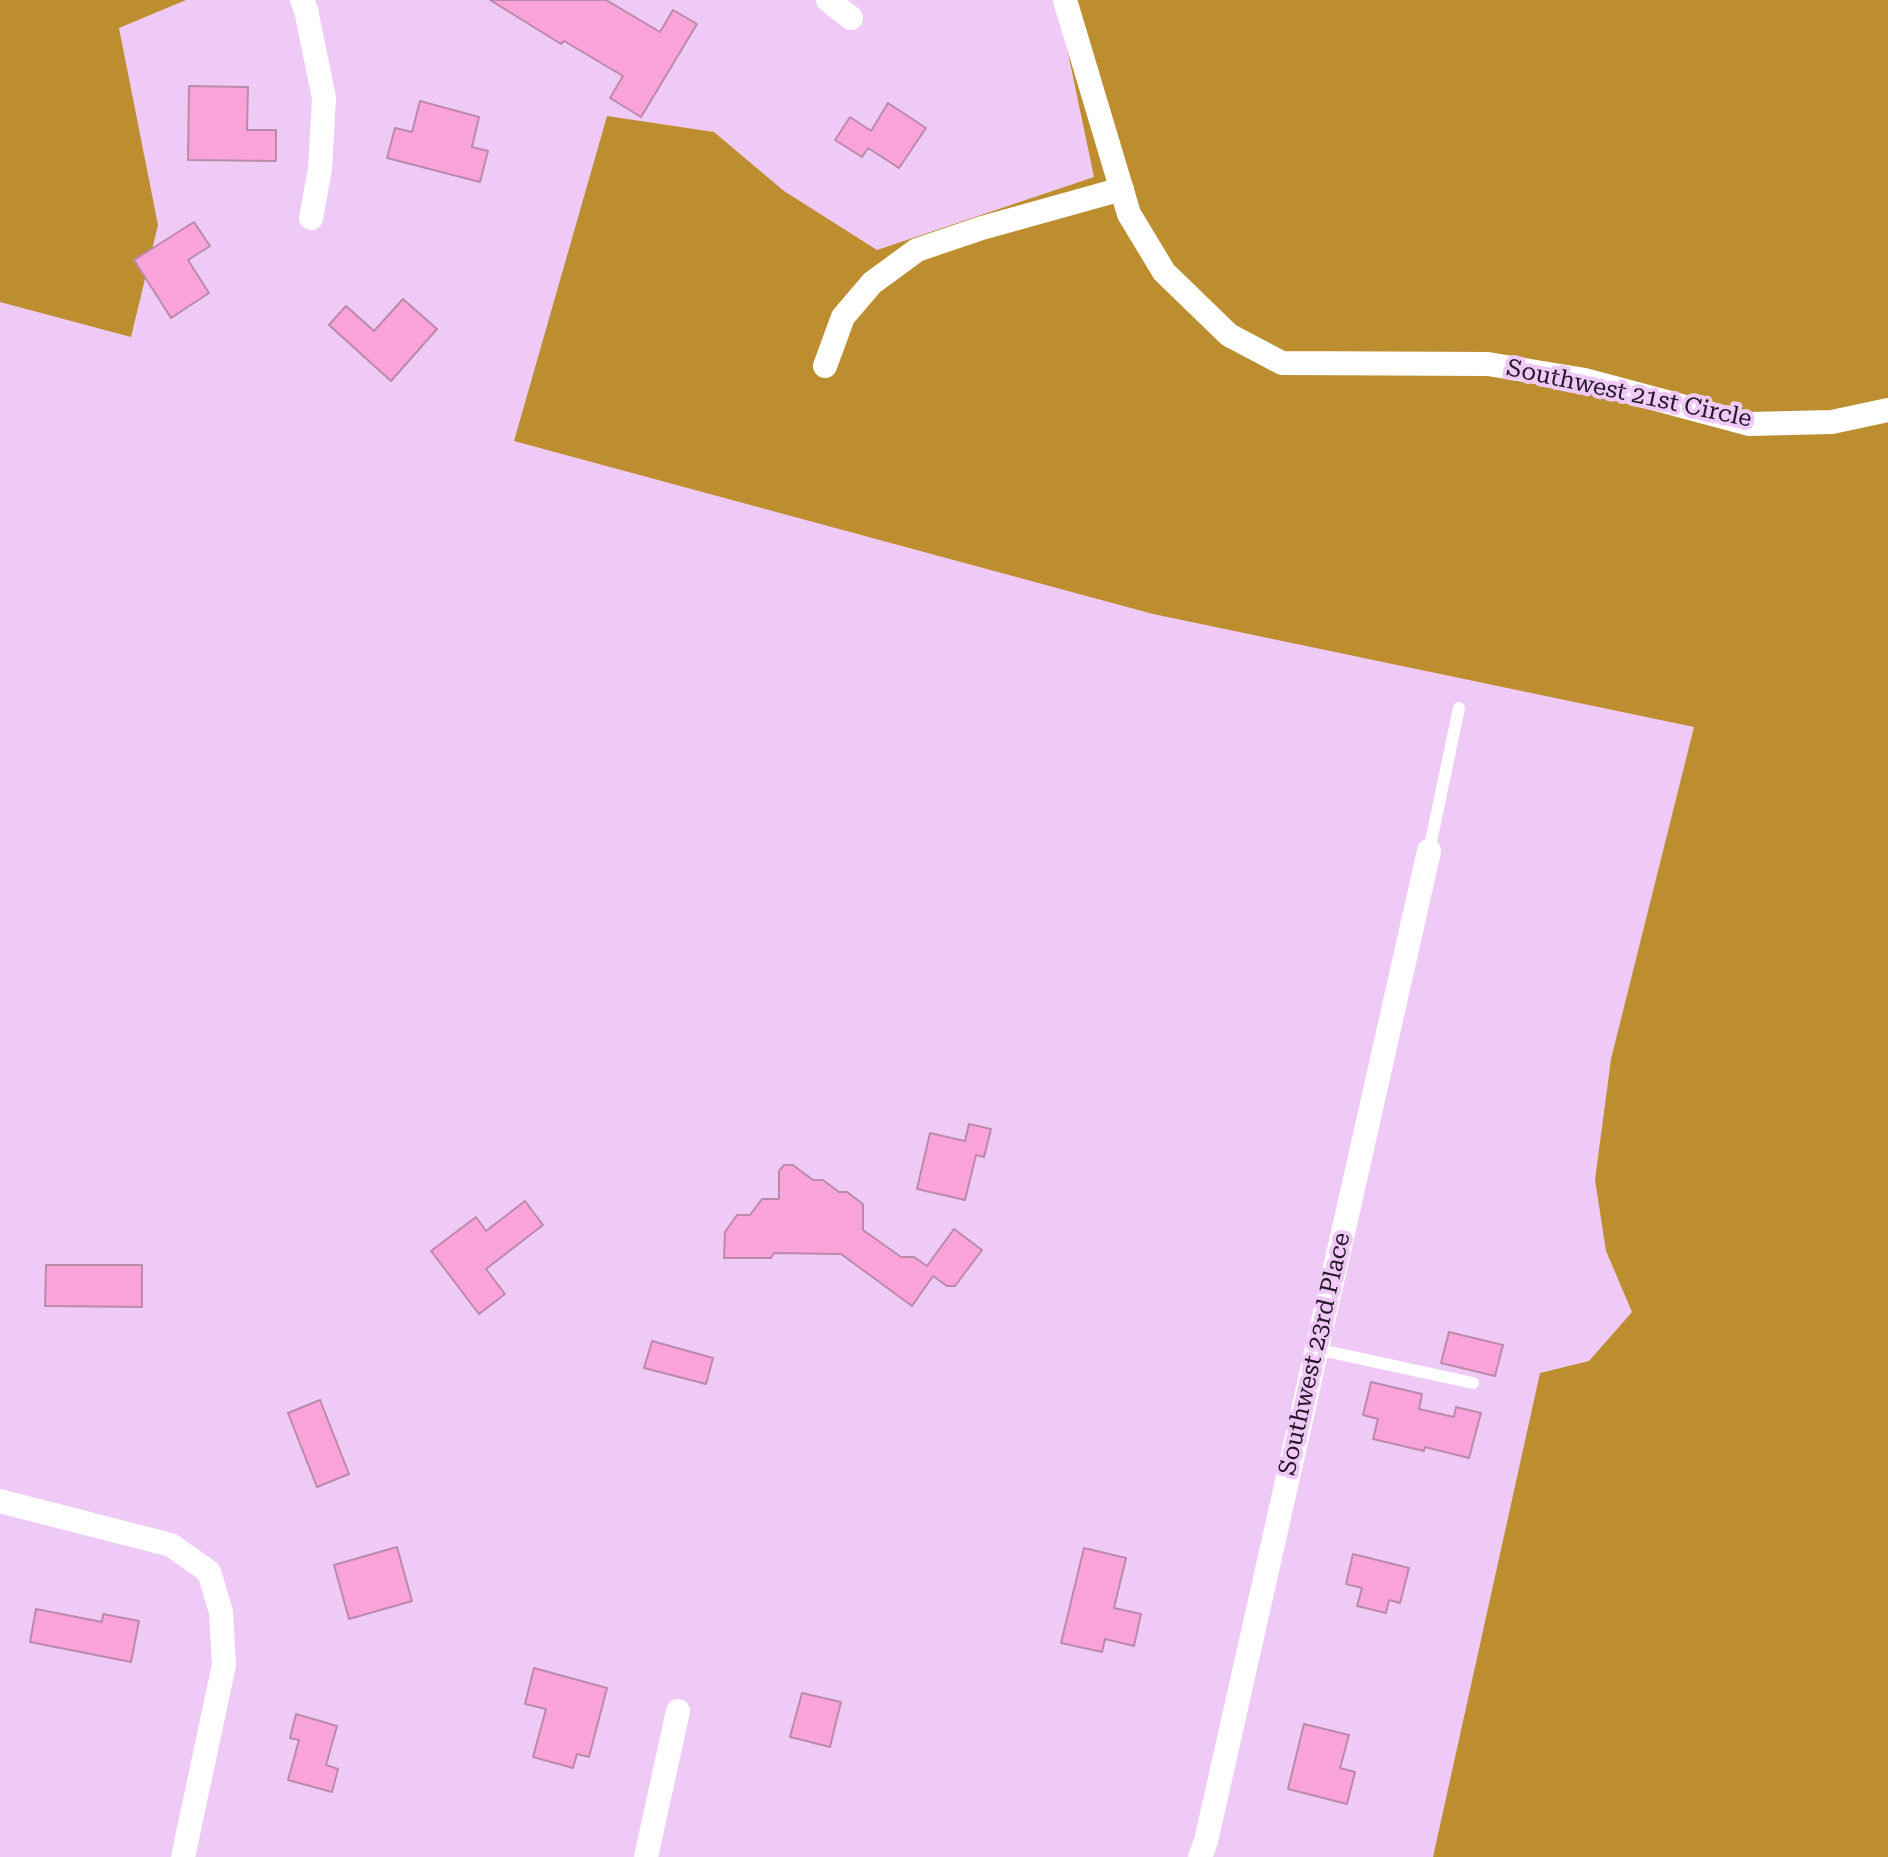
<!DOCTYPE html>
<style>
body{margin:0}
canvas{display:block;background:#f0caf7}
</style>
<canvas width="1888" height="1857"></canvas>
<script>
const c = document.querySelector('canvas').getContext('2d');
c.lineJoin = 'round';
function paint(path, color) { c.fillStyle = color; c.fill(path, 'evenodd'); }
const toPath = rows => new Path2D(rows.map(r => 'M' + r).join(''));
function strokePath(path, color, width, dash) { c.strokeStyle = color; c.lineWidth = width; c.lineCap = dash ? 'butt' : 'round'; c.setLineDash(dash || []); c.stroke(path); }
function drawText(font, color, halo, rows, align = 'center') {
  c.font = font + ' "Roboto Serif",serif'; c.lineWidth = 8; c.setLineDash([]); c.textBaseline = 'middle'; c.strokeStyle = halo; c.fillStyle = color; for (const [text, x, y, turn = 0] of rows) {
    c.save(); c.translate(x, y); c.rotate((+turn || 0) * Math.PI / 180); c.textAlign = isNaN(turn) ? turn : align; if (halo) c.strokeText(text, 0, 0); c.fillText(text, 0, 0); c.restore();
  }
}
paint(toPath([
 [0,0,186,0,119,28,158,225,131,337,0,302],
 [1053,0,1888,0,1888,1857,1433,1857,1540,1373,1589,1361,1632,1312,1606,1251,1595,1180,1611,1059,1694,727,1153,614,514,441,607,116,714,132,784,191,877,250,1094,177,1059,10]
]), '#bd8e30');
const building = toPath([
 [490,0,606,0,660,32,673,10,697,24,641,117,610,98,623,76,564,41,561,44,490,0],
 [189,86,248,87,247,130,276,130,276,161,188,160,189,86],
 [420,101,479,117,472,147,488,151,480,182,387,158,395,128,412,132,420,101],
 [888,103,926,128,899,168,868,148,862,157,835,140,850,117,871,131,888,103],
 [194,222,210,246,188,260,209,293,171,318,134,260,194,222],
 [403,299,437,329,391,381,329,325,346,306,374,331,403,299],
 [969,1124,991,1129,984,1157,976,1155,965,1200,917,1189,930,1133,965,1141,969,1124],
 [784,1165,793,1165,813,1180,823,1180,839,1192,847,1192,863,1204,863,1230,901,1257,914,1257,927,1266,954,1229,982,1250,955,1286,947,1286,933,1276,912,1306,841,1254,774,1253,771,1258,724,1258,725,1232,737,1215,750,1215,762,1199,779,1199,779,1171,784,1165],
 [525,1201,543,1225,486,1269,505,1294,479,1314,431,1251,476,1217,486,1231,525,1201],
 [46,1265,142,1265,142,1307,45,1306,46,1265],
 [1449,1332,1503,1345,1495,1376,1441,1363,1449,1332],
 [652,1341,713,1358,706,1384,644,1368,652,1341],
 [1371,1382,1422,1394,1419,1409,1454,1417,1456,1407,1481,1413,1469,1458,1425,1447,1424,1451,1373,1439,1378,1419,1363,1415,1371,1382],
 [320,1400,349,1474,317,1487,288,1413,320,1400],
 [397,1547,412,1601,349,1619,334,1565,397,1547],
 [1084,1548,1126,1558,1114,1608,1141,1614,1134,1646,1105,1639,1102,1652,1061,1643,1084,1548],
 [1353,1554,1409,1568,1400,1603,1389,1600,1386,1613,1357,1606,1362,1588,1346,1584,1353,1554],
 [36,1609,102,1622,103,1614,139,1621,131,1662,30,1642,36,1609],
 [534,1668,607,1688,589,1757,577,1754,573,1768,533,1757,546,1709,525,1704,534,1668],
 [802,1693,841,1702,830,1747,790,1737,802,1693],
 [296,1714,337,1726,326,1765,338,1769,332,1792,288,1780,299,1740,290,1738,296,1714],
 [1304,1724,1349,1735,1340,1768,1355,1772,1347,1804,1288,1789,1304,1724]
]);
paint(building, '#f9a3da');
strokePath(building, '#bb8aa8', 2);
strokePath(toPath([
 [1429,851,1459,708],
 [1316,1349,1473,1383]
]), '#fff', 12);
strokePath(toPath([
 [302,0,306,10,324,98,320,169,311,218],
 [828,0,851,18],
 [1065,0,1129,214,1164,272,1229,335,1282,363,1488,364,1585,380,1749,424,1832,422,1888,410],
 [825,366,843,317,872,283,917,250,982,228,1122,189],
 [0,1501,171,1545,209,1572,221,1612,224,1665,183,1857],
 [646,1857,678,1711],
 [1200,1857,1206,1841,1429,851]
]), '#fff', 24);
drawText('24px', '#241626', '#f0caf7', [
 ["Southwest 21st Circle",1629,394,12],
 ["Southwest 23rd Place",1315,1354,-77]
]);
</script>
